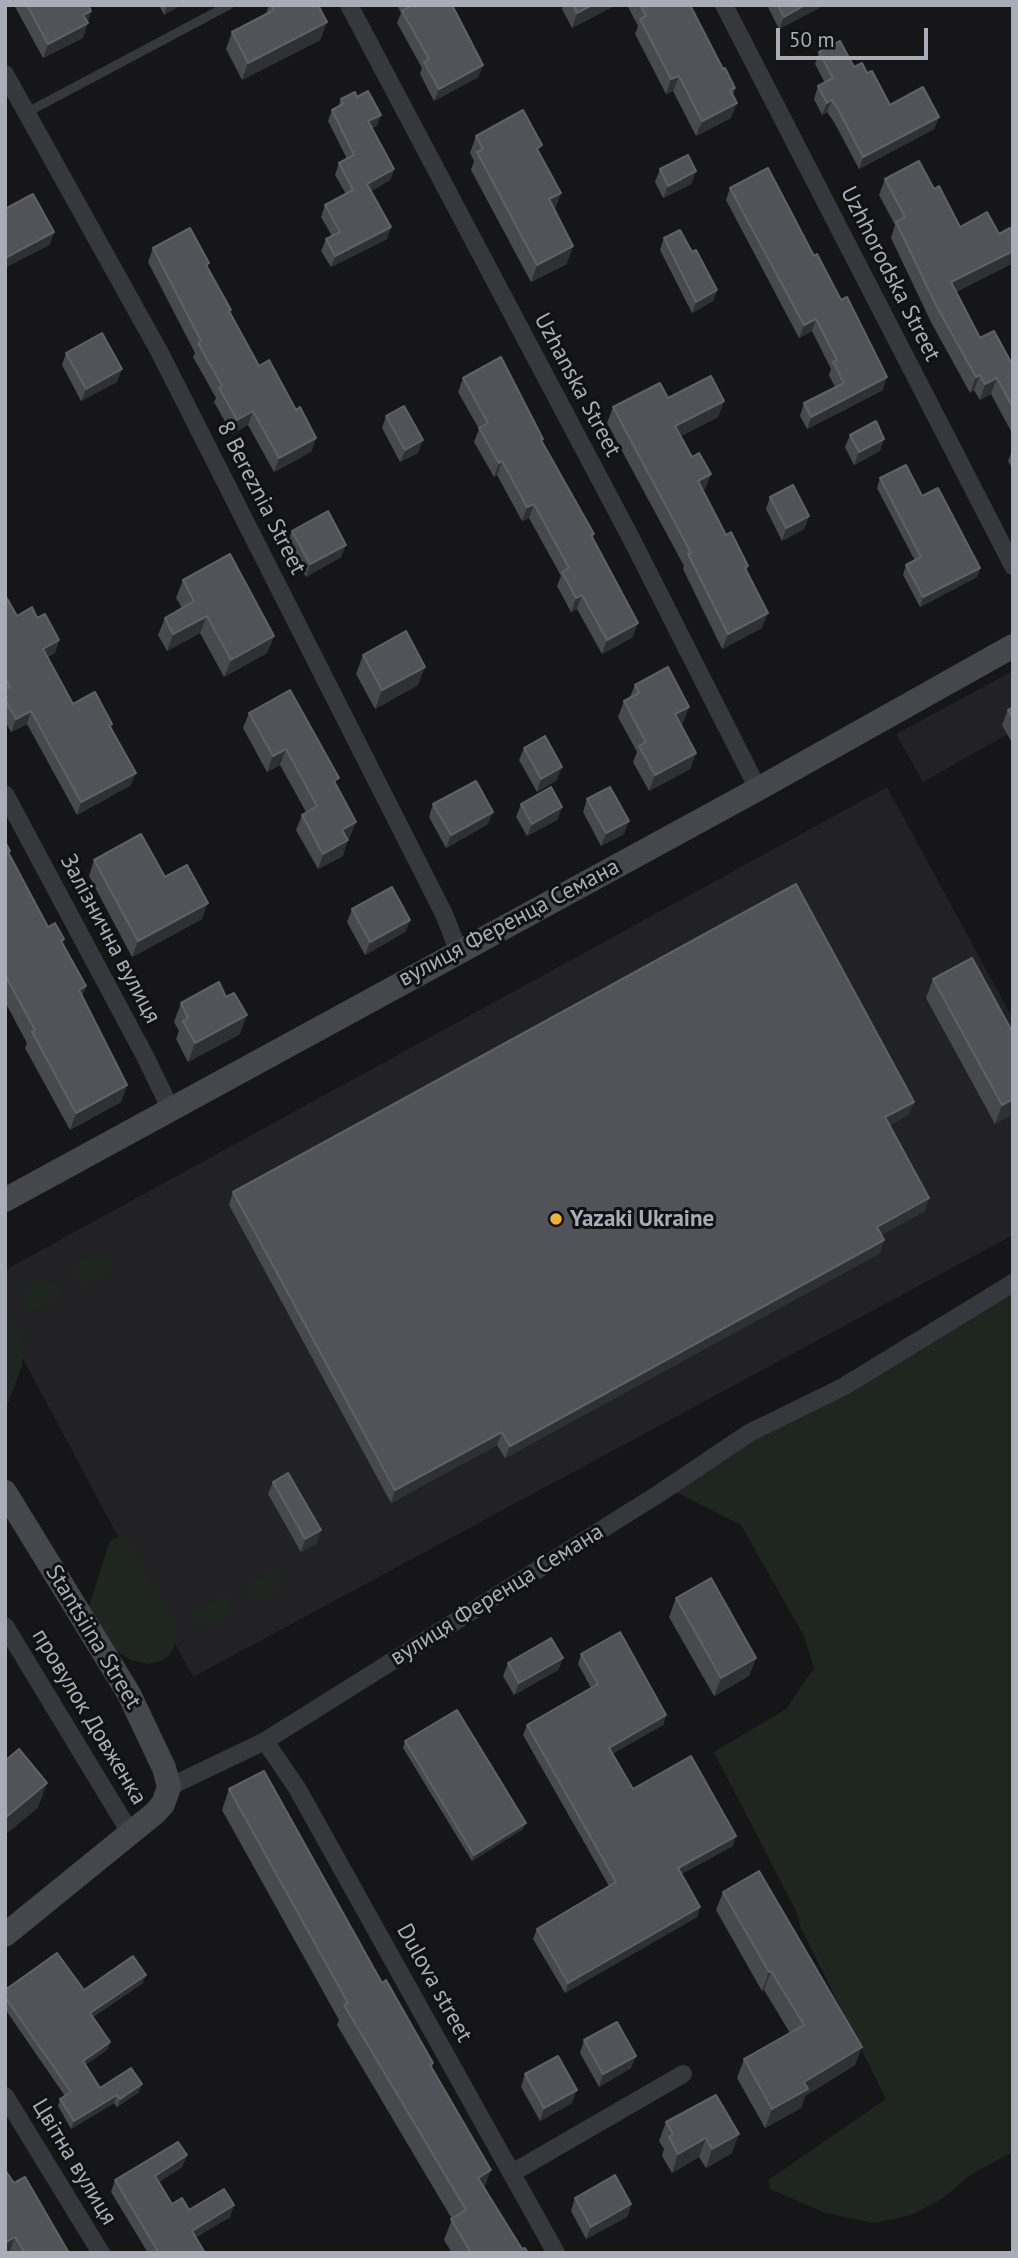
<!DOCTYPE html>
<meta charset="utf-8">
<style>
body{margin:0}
#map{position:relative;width:1018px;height:2258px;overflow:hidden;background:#161618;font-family:"PT Sans",sans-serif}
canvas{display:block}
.frame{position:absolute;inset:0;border:7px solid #a8adb8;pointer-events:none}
.scale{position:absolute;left:776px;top:28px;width:152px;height:32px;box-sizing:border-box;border:4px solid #a8adb8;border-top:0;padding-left:9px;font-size:21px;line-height:24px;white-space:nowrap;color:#a8adb8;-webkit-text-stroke:5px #111113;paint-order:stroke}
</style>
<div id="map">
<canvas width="1018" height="2258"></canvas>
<div class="frame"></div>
<div class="scale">50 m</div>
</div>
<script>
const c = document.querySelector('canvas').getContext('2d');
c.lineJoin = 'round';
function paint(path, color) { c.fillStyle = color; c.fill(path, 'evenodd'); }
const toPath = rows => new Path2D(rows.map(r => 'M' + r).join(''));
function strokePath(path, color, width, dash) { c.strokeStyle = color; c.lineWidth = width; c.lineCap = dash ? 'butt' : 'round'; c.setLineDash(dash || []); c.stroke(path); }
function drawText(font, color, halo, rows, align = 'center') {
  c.font = font + ' "PT Sans",sans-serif'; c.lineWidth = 6; c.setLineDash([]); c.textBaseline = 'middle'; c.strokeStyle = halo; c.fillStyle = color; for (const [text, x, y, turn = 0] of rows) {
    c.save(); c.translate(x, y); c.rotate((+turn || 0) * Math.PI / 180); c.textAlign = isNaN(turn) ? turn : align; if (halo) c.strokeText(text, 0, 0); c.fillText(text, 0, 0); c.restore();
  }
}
paint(toPath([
 [1013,671,1013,731,923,782,896,734],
 [887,787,1013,1019,1013,1235,193,1677,5,1325,5,1270]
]), '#222225');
paint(toPath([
 [95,1252,109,1259,117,1268,80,1287,73,1272,79,1259],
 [44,1279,57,1283,64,1295,29,1315,24,1302,27,1293,32,1284],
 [1013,1294,1013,2152,973,2173,940,2200,911,2215,874,2223,826,2213,770,2189,768,2180,886,2099,801,1928,795,1909,714,1752,786,1709,814,1668,804,1636,741,1525,676,1492,754,1440,848,1392],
 [5,1314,14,1321,22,1338,24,1352,21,1368,5,1412],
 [114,1538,128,1540,175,1622,176,1634,174,1647,169,1656,161,1661,148,1664,131,1660,110,1647,89,1606,109,1543],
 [274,1569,278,1578,277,1585,275,1591,265,1597,255,1598,243,1586],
 [226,1593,230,1603,230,1612,221,1623,214,1627,203,1625,193,1617,191,1613]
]), '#1e261f');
strokePath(toPath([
 [26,113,229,5]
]), '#37383d', 9);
strokePath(toPath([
 [349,5,632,540,758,789],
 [724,5,1013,566],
 [5,74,159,351,444,914,458,950],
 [5,794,146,1058,170,1108],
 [5,1626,131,1834],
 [265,1741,297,1788,556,2253],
 [169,1787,265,1741,660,1493,749,1433,843,1387,1013,1283],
 [5,2096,101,2253],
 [512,2173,683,2074]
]), '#37383d', 18);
strokePath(toPath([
 [5,1200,758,789,1013,646],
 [5,1492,129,1694,164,1768,169,1787,163,1804,155,1813,5,1935]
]), '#45474d', 24);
paint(toPath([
 [14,5,88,5,91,11,83,38,43,58],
 [159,5,181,5,164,15],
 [269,5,318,5,327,22,320,40,242,80,226,49,232,32,266,14],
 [397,5,452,5,483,65,478,77,434,101,420,74,422,68,397,23,401,13],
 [563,5,616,5,572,28,562,9],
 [627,5,690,5,723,69,735,88,733,95,731,118,696,136,673,91,666,94,635,34,638,26],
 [767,5,820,5,819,8,779,29],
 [819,52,867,73,890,105,939,117,934,129,859,169,834,122,827,112,822,115,814,99,818,86,825,83,815,64],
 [341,99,377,126,372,128,394,169,390,180,371,191,387,239,331,267,321,251,326,239,332,236,321,217,325,205,346,194,335,175,339,163,347,159,328,121,332,110,338,107],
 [476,136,539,154,567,264,531,282,471,170,474,161,470,153],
 [660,169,696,171,691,184,663,198,655,182],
 [885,179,934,189,960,227,999,234,1013,233,1013,263,956,292,980,338,1013,366,1013,435,991,394,980,400,974,390,970,393,931,322,891,238,895,225,879,195],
 [730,188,883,390,807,429,800,416,804,403,835,387,829,375,831,369,812,331,799,338,726,200],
 [664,238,692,252,717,290,713,301,692,313,660,250],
 [153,248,208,268,230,313,259,366,296,410,316,438,311,452,274,472,248,425,232,434,214,402,216,398,193,357,195,353,148,262],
 [66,353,117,382,81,401,62,365],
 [463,378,542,441,594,534,592,538,633,637,602,654,577,609,571,612,557,586,561,576,529,518,522,521,497,475,494,477,474,442,479,429,458,392],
 [668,398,724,401,718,417,681,436,692,457,711,474,705,489,703,490,726,535,748,566,746,571,762,628,722,649,683,569,684,566,607,423,613,407],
 [386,416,418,453,400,462,382,428],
 [850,435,880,451,854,465,845,447],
 [1013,448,1013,470,1008,461],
 [880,478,922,496,980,568,977,577,920,607,903,575,906,565,915,561,877,488],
 [770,497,809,516,804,529,782,541,766,509],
 [292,531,341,557,306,577,287,543],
 [183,580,274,636,267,653,224,677,200,633,167,651,158,635,165,618,182,608,176,598],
 [5,595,17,616,37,618,59,640,55,653,47,657,73,704,112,724,111,728,131,785,77,815,27,724,11,732,5,721],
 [363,655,418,685,375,709,356,674],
 [635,685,683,723,680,724,696,753,690,769,649,791,633,762,637,752,618,717,624,701,630,697],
 [1013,707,1013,745,1002,725,1008,710],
 [249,713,336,786,350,837,347,839,343,856,318,869,296,830,302,815,306,812,280,765,267,772,243,728],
 [524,748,557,780,537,792,519,760],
 [587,799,624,834,601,846,583,812],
 [433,804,488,824,446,848,429,817],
 [521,804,562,807,557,820,527,836,516,817],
 [5,842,10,851,9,854,48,927,64,939,63,943,86,986,82,996,127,1085,121,1102,70,1130,25,1048,27,1043,5,1002],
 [94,860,165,877,202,919,132,957,89,876],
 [352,909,410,920,405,932,365,955,347,922],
 [933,979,1013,1114,995,1124,926,998],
 [181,1003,240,1034,188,1062,176,1039,179,1031,174,1022],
 [914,1102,909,1114,890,1125,925,1211,881,1235,884,1240,880,1253,505,1458,497,1445,391,1503,229,1205,233,1192],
 [273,1482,317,1543,301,1552,268,1494],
 [676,1598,756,1658,749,1676,714,1696,669,1617],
 [581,1654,666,1715,663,1725,612,1754,633,1789,733,1846,681,1874,700,1907,697,1917,565,1993,533,1939,537,1929,609,1886,523,1735,527,1725,591,1688,578,1664],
 [563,1658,558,1670,514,1695,503,1676,508,1663],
 [405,1741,526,1823,523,1829,472,1861,403,1748],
 [229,1789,382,1983,433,2063,432,2068,484,2188,522,2249,528,2253,452,2253,444,2240,452,2219,337,2025,339,2020,222,1810],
 [723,1892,855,2065,805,2096,801,2108,765,2128,737,2078,744,2059,790,2033,764,1990,762,1991,716,1910],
 [143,1983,93,2017,110,2042,107,2050,85,2065,100,2088,139,2092,117,2107,114,2103,71,2129,58,2106,60,2099,65,2096,5,2009,5,1990,84,1990],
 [584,2040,631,2068,599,2087,580,2053],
 [525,2074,572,2103,540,2121,521,2087],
 [716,2095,732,2153,706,2168,699,2157,672,2173,662,2156,664,2149,659,2141,666,2122],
 [187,2155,182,2167,159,2182,172,2204,189,2210,230,2217,196,2237,205,2253,148,2253,111,2192,115,2180],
 [14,2183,69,2253,5,2253],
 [575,2198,631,2204,627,2217,586,2239,571,2211]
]), '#47494d');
paint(toPath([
 [167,5,181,5,164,15],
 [592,5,616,5,572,28,577,13],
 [805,5,820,5,819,8,779,29,784,17],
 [91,11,83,38,43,58,48,44,83,15],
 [327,22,320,40,242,80,248,63],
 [483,65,478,77,434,101,439,89],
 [679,76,673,91,666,94,671,79],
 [832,100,827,112,822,115,827,103],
 [737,103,731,118,696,136,702,121],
 [381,115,377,126,364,132,368,121],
 [939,117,934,129,859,169,863,157],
 [394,169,390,180,363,195,367,184],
 [696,171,691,184,663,198,668,186],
 [561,193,555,210,549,199],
 [391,227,387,239,331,267,335,256],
 [54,232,50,245,5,268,5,258],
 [573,246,567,264,531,282,537,265],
 [1013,251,1013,263,945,298,951,282],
 [717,290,713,301,692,313,696,302],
 [816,319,812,331,799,338,804,325],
 [122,369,117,382,81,401,86,389],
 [980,375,974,390,970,393,976,377],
 [887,377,883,390,807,429,811,417],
 [997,378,991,394,980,400,985,384],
 [724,401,718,417,670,442,675,426],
 [253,411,248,425,232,434,237,420],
 [316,438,311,452,274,472,279,458],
 [884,439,880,451,854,465,859,452],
 [423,440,418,453,400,462,405,450],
 [502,461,497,475,494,477,499,463],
 [711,474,705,489,693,496,698,481],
 [534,504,529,518,522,521,527,507],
 [809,516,804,529,782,541,786,528],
 [346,545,341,557,306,577,310,564],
 [980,568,977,577,920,607,923,597],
 [582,595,577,609,571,612,576,598],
 [768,613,762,628,722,649,728,634],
 [207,616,200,633,167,651,173,634],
 [638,623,633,637,602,654,607,640],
 [274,636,267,653,224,677,231,660],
 [59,640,55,653,38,662,43,649],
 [425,667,418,685,375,709,382,690],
 [689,707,683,723,669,731,675,714],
 [31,711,27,724,11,732,16,719],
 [286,749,280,765,267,772,273,756],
 [696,753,690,769,649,791,655,775],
 [562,767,557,780,537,792,541,779],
 [136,773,131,785,77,815,81,802],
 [562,807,557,820,527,836,532,824],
 [493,812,488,824,446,848,451,835],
 [629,821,624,834,601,846,606,833],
 [356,822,350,837,337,845,342,830],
 [348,840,343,856,318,869,323,854],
 [208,903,202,919,132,957,138,941],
 [410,920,405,932,365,955,370,942],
 [86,986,80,1003,79,990],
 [247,1015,240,1034,188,1062,195,1043],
 [127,1085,121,1102,70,1130,76,1113],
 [1013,1099,1013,1114,995,1124,1002,1105],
 [914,1102,909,1114,881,1130,885,1117],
 [929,1198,925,1211,873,1240,877,1227],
 [884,1240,880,1253,505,1458,510,1446],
 [502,1432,497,1445,391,1503,395,1490],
 [321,1530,317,1543,301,1552,305,1539],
 [563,1658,558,1670,514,1695,519,1683],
 [756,1658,749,1676,714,1696,721,1678],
 [666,1715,663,1725,605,1758,609,1748],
 [47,1783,38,1808,5,1835,5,1818],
 [526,1823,523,1829,472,1861,474,1855],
 [736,1836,733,1846,674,1878,678,1868],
 [700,1907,697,1917,565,1993,568,1983],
 [771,1971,764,1990,762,1991,769,1972],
 [146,1975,143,1983,87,2021,90,2013],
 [110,2042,107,2050,80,2068,83,2061],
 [862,2047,855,2065,805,2096,801,2108,765,2128,772,2109,804,2082],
 [636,2056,631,2068,599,2087,603,2074],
 [142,2084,139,2092,117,2107,120,2099],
 [577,2090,572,2103,540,2121,544,2108],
 [117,2095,114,2103,71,2129,74,2121],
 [739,2134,732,2153,706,2168,712,2149],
 [706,2138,699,2157,672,2173,678,2154],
 [187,2155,182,2167,151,2188,155,2176],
 [491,2170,483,2191,478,2178],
 [631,2204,627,2217,586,2239,591,2227],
 [234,2205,230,2217,188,2242,192,2231],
 [15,2237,9,2253,5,2253,5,2243]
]), '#2f3033');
const building = toPath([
 [27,5,88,5,91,11,83,15,88,23,48,44,27,5],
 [271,5,318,5,327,22,248,63,232,32,274,10,271,5],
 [408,5,452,5,483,65,439,89,424,62,429,59,402,11,409,7,408,5],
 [573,5,592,5,577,13,573,5],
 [640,5,690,5,723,69,725,68,735,88,730,90,737,103,702,121,679,76,671,79,640,19,646,16,640,5],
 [778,5,805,5,784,17,778,5],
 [840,41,854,67,862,63,867,73,872,71,890,105,923,87,939,117,863,157,838,109,832,100,827,103,818,86,833,78,819,52,840,41],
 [368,91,381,115,368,121,394,169,367,184,391,227,335,256,326,239,340,232,325,205,353,190,339,163,354,155,332,110,343,104,341,99,355,92,357,97,368,91],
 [523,110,542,145,537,149,561,193,549,199,573,246,537,265,477,152,483,149,476,136,523,110],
 [688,155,696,171,668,186,660,169,688,155],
 [919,161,934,189,939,186,960,227,987,212,999,234,1010,228,1013,233,1013,251,951,282,980,338,994,331,1013,366,1013,408,997,378,985,384,980,375,976,377,937,307,896,222,905,217,885,179,919,161],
 [768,168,814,256,817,254,841,300,847,297,887,377,811,417,804,403,844,383,833,362,837,360,816,319,804,325,730,188,768,168],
 [33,194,54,232,5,258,5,209,33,194],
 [190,228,209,263,206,265,231,310,229,311,259,366,269,360,296,410,300,407,316,438,279,458,253,411,237,420,219,388,222,386,198,343,201,341,153,248,190,228],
 [680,230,692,252,696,250,717,290,696,302,664,238,680,230],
 [102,333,122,369,86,389,66,353,102,333],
 [501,357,543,439,541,440,594,534,591,535,638,623,607,640,582,595,576,598,562,572,569,568,534,504,527,507,502,461,499,463,479,428,488,423,463,378,501,357],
 [711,376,724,401,675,426,692,457,699,453,711,474,698,481,726,535,731,532,748,566,745,568,768,613,728,634,688,554,691,553,613,407,660,383,668,398,711,376],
 [404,406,423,440,405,450,386,416,404,406],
 [876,421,884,439,859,452,850,435,876,421],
 [906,465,922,496,938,488,980,568,923,597,906,565,921,557,880,478,906,465],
 [793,485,809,516,786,528,770,497,793,485],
 [328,511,346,545,310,564,292,531,328,511],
 [230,554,274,636,231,660,207,616,173,634,165,618,194,601,183,580,230,554],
 [5,595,17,616,32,607,37,618,45,614,59,640,43,649,73,704,95,692,112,724,109,725,136,773,81,802,31,711,16,719,5,700,5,689,10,687,5,678,5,595],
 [406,631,425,667,382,690,363,655,406,631],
 [668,667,689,707,675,714,696,753,655,775,639,746,646,742,624,701,639,693,635,685,668,667],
 [290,690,339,778,334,781,356,822,342,830,348,840,323,854,302,815,317,806,286,749,273,756,249,713,290,690],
 [1013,707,1013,719,1008,710,1013,707],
 [545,736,562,767,541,779,524,748,545,736],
 [476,781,493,812,451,835,433,804,476,781],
 [551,787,562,807,532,824,521,804,551,787],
 [610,787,629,821,606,833,587,799,610,787],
 [141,834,165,877,187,865,208,903,138,941,94,860,141,834],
 [5,842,10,851,8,852,48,927,55,923,64,939,61,941,86,986,79,990,127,1085,76,1113,32,1032,35,1030,5,975,5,842],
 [796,884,914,1102,885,1117,929,1198,877,1227,884,1240,510,1446,502,1432,395,1490,233,1192,796,884],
 [392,887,410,920,370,942,352,909,392,887],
 [972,958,1013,1033,1013,1099,1002,1105,933,979,972,958],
 [219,982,226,997,234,993,247,1015,195,1043,183,1021,188,1018,181,1003,219,982],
 [288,1473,321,1530,305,1539,273,1482,288,1473],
 [711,1578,756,1658,721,1678,676,1598,711,1578],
 [620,1632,666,1715,609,1748,633,1789,691,1756,736,1836,678,1868,700,1907,568,1983,537,1929,616,1882,527,1725,598,1684,581,1654,620,1632],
 [551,1638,563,1658,519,1683,508,1663,551,1638],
 [457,1710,526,1823,474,1855,405,1741,457,1710],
 [19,1749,47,1783,5,1818,5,1761,19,1749],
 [264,1771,382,1983,386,1980,433,2063,430,2065,491,2170,478,2178,522,2249,525,2248,528,2253,471,2253,451,2219,466,2210,344,2005,348,2003,229,1789,264,1771],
 [759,1871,862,2047,804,2082,808,2089,772,2109,744,2059,804,2025,771,1971,769,1972,723,1892,759,1871],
 [57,1953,84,1990,133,1956,146,1975,90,2013,110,2042,83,2061,100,2088,131,2068,142,2084,120,2099,117,2095,74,2121,60,2099,71,2092,5,1997,5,1990,57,1953],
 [617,2022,636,2056,603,2074,584,2040,617,2022],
 [558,2056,577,2090,544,2108,525,2074,558,2056],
 [716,2095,739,2134,712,2149,706,2138,678,2154,669,2137,673,2134,666,2122,716,2095],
 [178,2142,187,2155,155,2176,172,2204,182,2198,189,2210,224,2189,234,2205,192,2231,205,2253,159,2253,115,2180,178,2142],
 [5,2170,14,2183,25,2177,69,2253,25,2253,15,2237,5,2243,5,2170],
 [615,2175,631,2204,591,2227,575,2198,615,2175]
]);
paint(building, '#525359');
strokePath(building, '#5f6168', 2);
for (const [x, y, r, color] of [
 [556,1219,7,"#f2b134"]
]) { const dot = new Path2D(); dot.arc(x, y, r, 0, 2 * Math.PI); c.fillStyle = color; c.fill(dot); strokePath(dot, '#111113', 2.5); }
drawText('23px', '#a8adb8', '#111113', [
 ["Uzhhorodska Street",890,274,63],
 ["Uzhanska Street",577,385,62],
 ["8 Bereznia Street",261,498,63],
 ["вулиця Ференца Семана",509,923,-28],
 ["Залізнична вулиця",110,939,62],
 ["вулиця Ференца Семана",497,1595,-32],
 ["Stantsiina Street",93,1637,59],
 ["провулок Довженка",89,1717,59],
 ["Dulova street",434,1983,61],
 ["Цвітна вулиця",74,2162,59]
]);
drawText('bold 23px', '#a8adb8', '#111113', [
 ["Yazaki Ukraine",570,1219]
], 'left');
</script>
